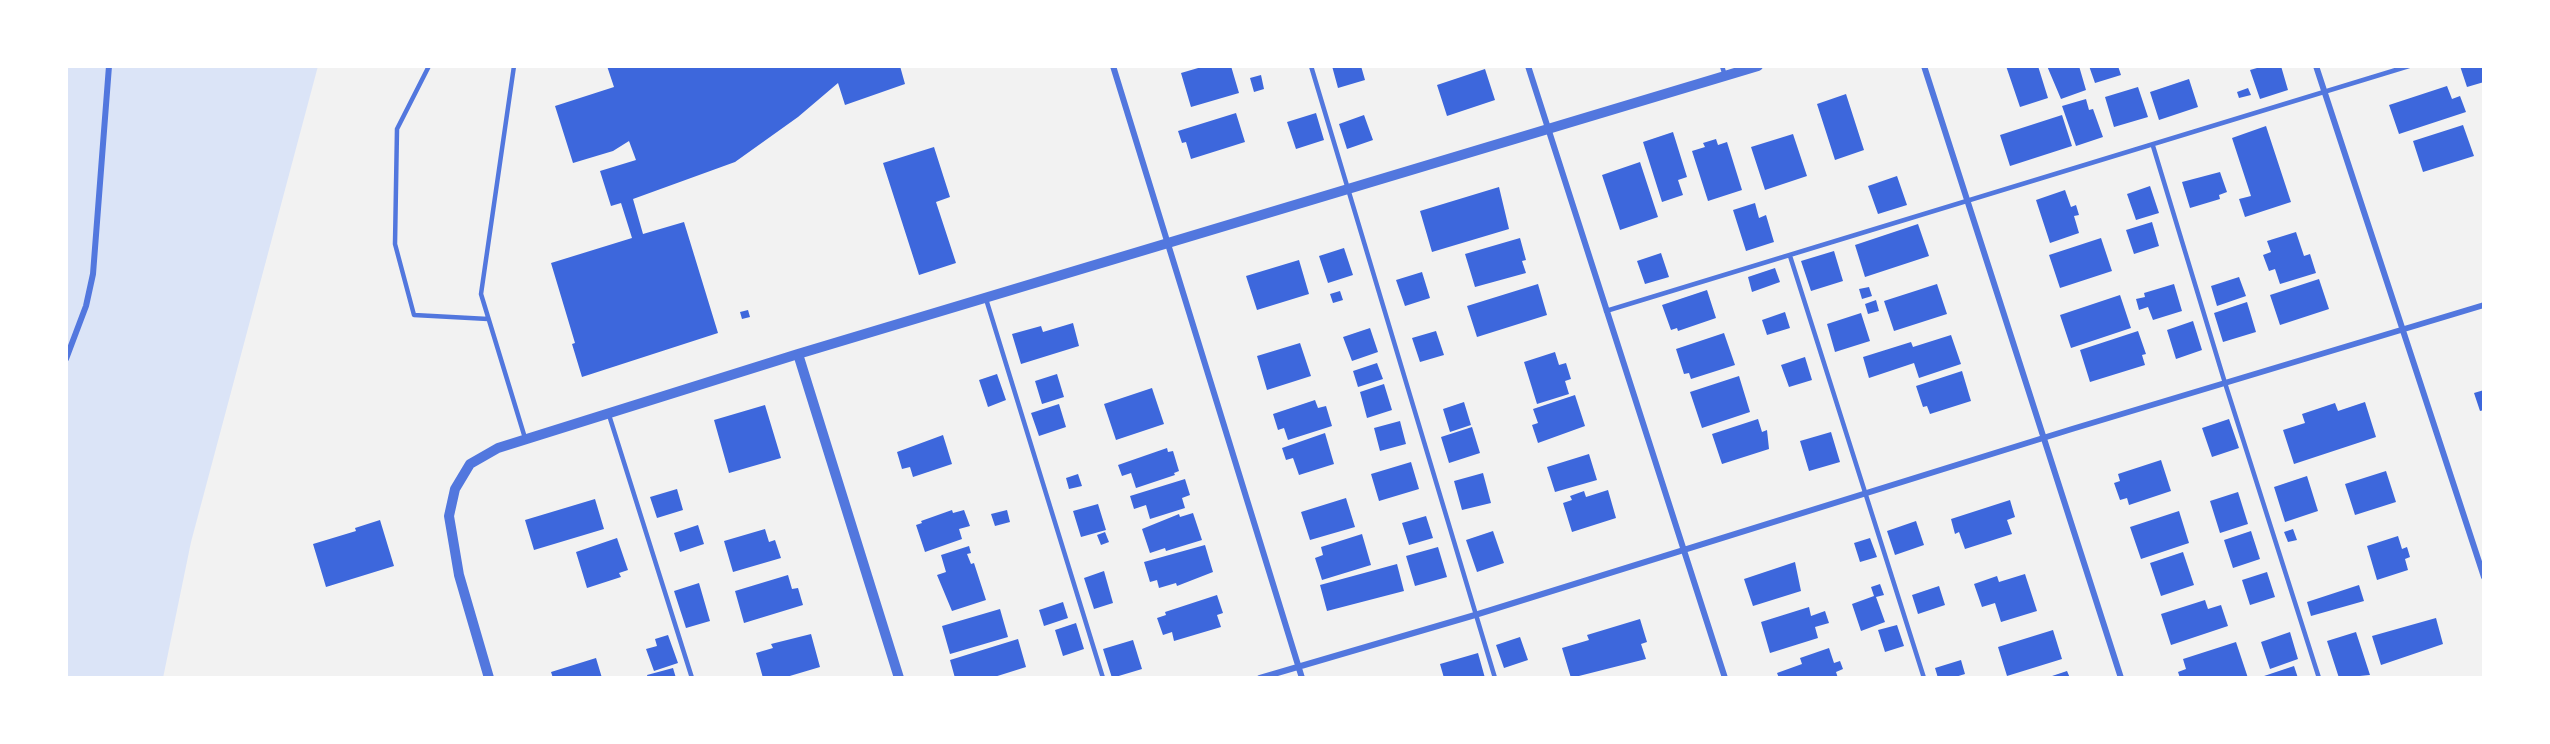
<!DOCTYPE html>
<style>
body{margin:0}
#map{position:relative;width:2550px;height:744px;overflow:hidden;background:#f2f2f2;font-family:"Space Grotesk",sans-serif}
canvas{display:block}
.frame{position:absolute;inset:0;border:68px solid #fff;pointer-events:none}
</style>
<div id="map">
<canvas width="2550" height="744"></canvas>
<div class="frame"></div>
</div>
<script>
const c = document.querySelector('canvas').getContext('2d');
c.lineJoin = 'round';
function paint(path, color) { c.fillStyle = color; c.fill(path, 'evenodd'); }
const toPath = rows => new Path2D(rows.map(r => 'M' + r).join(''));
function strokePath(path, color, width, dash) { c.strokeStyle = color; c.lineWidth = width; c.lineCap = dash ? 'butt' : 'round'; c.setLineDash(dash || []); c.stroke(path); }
paint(toPath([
 [66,66,318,66,191,542,163,678,66,678]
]), '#dbe4f7');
paint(toPath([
 [607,66,900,66,905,84,845,105,838,83,798,117,735,162,633,199,643,234,684,222,718,333,582,377,572,344,575,343,551,263,632,238,621,203,611,206,600,171,636,160,629,141,613,151,573,163,555,106,614,87],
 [1205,66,1231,66,1239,93,1191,107,1181,73],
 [1332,66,1361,66,1365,80,1338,88],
 [2006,66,2038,66,2048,98,2020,107],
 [2047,66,2079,66,2086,90,2061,99],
 [2089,66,2118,66,2121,75,2095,83],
 [2264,66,2281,66,2288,90,2260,99,2250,70],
 [2460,66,2484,66,2484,82,2467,87],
 [1485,69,1495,100,1447,116,1437,85],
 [1261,75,1264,89,1254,92,1250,78],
 [2189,79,2198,107,2159,120,2150,92],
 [2447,86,2452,99,2460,96,2466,112,2399,134,2389,105],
 [2138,87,2148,117,2114,127,2105,97],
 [2248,88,2251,95,2239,98,2237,92],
 [1846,94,1864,150,1835,160,1817,104],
 [2086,99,2089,110,2093,109,2103,137,2076,146,2062,106],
 [1236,113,1245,142,1191,159,1186,142,1182,143,1178,131],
 [1316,113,1324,140,1296,149,1287,122],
 [1364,115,1373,140,1347,149,1339,124],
 [2062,115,2072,146,2010,166,2000,135],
 [2463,125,2474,156,2423,172,2413,141],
 [2266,126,2291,202,2245,217,2239,199,2251,196,2232,138],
 [1673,132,1687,177,1678,180,1683,195,1662,202,1643,142],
 [1793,134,1807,176,1765,190,1751,147],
 [1716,139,1718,145,1727,142,1742,190,1708,201,1692,151,1705,147,1703,143],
 [934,147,950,197,936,202,956,263,919,275,883,163],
 [1640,162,1658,217,1620,230,1602,175],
 [2220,172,2227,192,2219,195,2220,199,2190,208,2182,182],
 [1897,176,1907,205,1878,214,1868,186],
 [2150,186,2159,213,2136,220,2127,194],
 [1499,187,1509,229,1432,252,1420,211],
 [2065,190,2071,207,2076,205,2079,215,2074,216,2079,233,2050,243,2036,200],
 [1755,203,1759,218,1766,215,1774,242,1746,251,1733,210],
 [2152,222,2159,246,2134,254,2126,230],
 [1918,224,1929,256,1865,277,1855,245],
 [2296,232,2304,256,2310,254,2316,273,2280,284,2275,269,2269,271,2263,255,2271,252,2267,241],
 [1520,238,1526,260,1522,261,1526,273,1475,287,1465,254],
 [2101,238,2112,271,2060,288,2049,255],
 [1344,248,1353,275,1328,283,1319,256],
 [1834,251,1843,281,1811,291,1801,261],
 [1661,253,1669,277,1645,284,1637,261],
 [1299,260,1309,294,1257,310,1246,276],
 [1775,268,1780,282,1752,292,1748,277],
 [1422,272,1430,298,1405,306,1396,280],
 [2239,277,2246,296,2217,306,2211,286],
 [2319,279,2329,309,2280,325,2270,295],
 [1538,284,1547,315,1477,337,1467,306],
 [1937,284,1947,314,1894,331,1884,301],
 [2174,284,2182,311,2153,320,2148,307,2139,310,2136,299,2145,297,2144,293],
 [1869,287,1872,296,1862,299,1859,289],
 [1707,290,1716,318,1678,331,1677,328,1671,330,1662,305],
 [1340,291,1343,300,1333,303,1330,294],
 [2120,295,2131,328,2071,348,2060,315],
 [1876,300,1879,311,1868,314,1865,304],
 [2247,302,2256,332,2223,342,2214,313],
 [748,310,750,317,742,319,740,312],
 [1785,312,1790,328,1767,335,1762,320],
 [1861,313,1870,341,1835,352,1827,324],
 [2193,321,2202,350,2176,359,2167,330],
 [1073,323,1079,346,1021,364,1012,334,1041,326,1043,332],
 [1370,328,1378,352,1352,361,1343,337],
 [1436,331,1444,355,1420,362,1412,338],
 [2138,331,2146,354,2142,355,2145,365,2090,382,2080,350],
 [1724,333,1735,365,1691,379,1689,373,1684,374,1676,349],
 [1951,335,1961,364,1919,378,1914,363,1869,378,1863,357,1911,342,1913,347],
 [1300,343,1311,376,1267,390,1257,356],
 [1555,352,1559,365,1566,363,1571,379,1565,381,1569,394,1537,404,1524,362],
 [1805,357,1812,380,1789,387,1781,365],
 [1377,363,1383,379,1358,387,1353,371],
 [1962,371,1971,401,1930,414,1927,406,1923,407,1916,386],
 [997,374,1006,400,988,407,979,380],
 [1057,374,1064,397,1042,404,1035,381],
 [1739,376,1750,412,1702,428,1690,392],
 [1384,384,1392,410,1367,418,1360,392],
 [1152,388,1164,424,1116,440,1104,404],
 [2484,390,2484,410,2480,411,2474,393],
 [1575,395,1585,426,1538,443,1532,425,1538,423,1533,409],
 [1315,400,1318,408,1326,406,1332,426,1288,440,1284,428,1278,430,1273,414],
 [1464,402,1471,425,1450,432,1443,409],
 [2365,402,2376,437,2294,464,2283,430,2305,423,2302,414,2335,403,2338,411],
 [1059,404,1066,427,1039,436,1031,413],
 [765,405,781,458,729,473,714,420],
 [1758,419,1762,432,1767,430,1769,449,1722,464,1712,434],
 [2229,419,2239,448,2212,457,2202,428],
 [1400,421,1406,444,1380,451,1374,428],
 [1472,427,1480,453,1449,463,1441,437],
 [1831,432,1840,462,1809,471,1800,441],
 [1325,433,1334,464,1299,475,1293,458,1286,460,1282,448],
 [943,435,952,464,913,477,910,467,902,469,897,452],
 [1167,448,1168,452,1173,451,1179,471,1174,473,1175,475,1136,488,1131,473,1122,476,1118,465],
 [1589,454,1597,480,1555,492,1547,467],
 [2161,460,2171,491,2129,505,2127,498,2120,500,2114,483,2120,481,2118,474],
 [1411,462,1419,489,1379,501,1371,474],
 [2386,471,2396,502,2355,515,2345,484],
 [1483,473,1491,503,1462,510,1454,481],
 [1078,474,1082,486,1069,489,1066,478],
 [2307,476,2318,511,2285,522,2274,487],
 [1185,479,1190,495,1182,498,1185,508,1150,519,1146,505,1134,509,1130,496],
 [677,489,683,510,657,518,650,497],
 [1608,490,1616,518,1572,532,1563,503,1572,500,1570,496,1584,491,1586,497],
 [2238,492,2248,524,2220,533,2210,501],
 [1346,498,1355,527,1310,540,1301,512],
 [595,499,604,529,534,550,525,520],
 [2010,500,2015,517,2007,520,2012,534,1965,549,1959,532,1955,534,1951,519],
 [1098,504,1106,530,1081,537,1073,511],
 [952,510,953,513,964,510,970,526,959,529,962,539,925,552,916,525,922,523,921,521],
 [1007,510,1010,522,995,526,991,514],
 [2179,511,2189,543,2141,559,2130,527],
 [1193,513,1202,540,1166,551,1165,548,1150,553,1142,529,1179,514,1180,517],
 [1426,516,1433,538,1409,545,1402,523],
 [380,520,394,566,326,587,313,544,356,531,355,528],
 [1916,521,1924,545,1895,555,1887,531],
 [698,525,704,544,680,552,674,533],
 [765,529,769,542,775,540,781,558,733,572,724,541],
 [2293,529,2297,540,2288,542,2284,532],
 [1493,531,1504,563,1477,572,1466,540],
 [2251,531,2260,559,2233,568,2224,540],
 [1105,532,1109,542,1101,545,1097,535],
 [1362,534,1371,565,1322,580,1315,558,1323,555,1321,547],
 [2398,536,2402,549,2407,547,2410,557,2405,559,2408,570,2377,580,2367,546],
 [617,538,628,570,619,573,621,577,587,588,576,552],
 [1870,538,1877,557,1860,562,1854,543],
 [1205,545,1213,572,1177,586,1176,583,1159,588,1157,580,1150,582,1144,562],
 [969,546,971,553,967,554,971,564,974,563,986,600,952,611,937,575,946,572,941,555],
 [1438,547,1447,577,1415,586,1406,556],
 [2183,552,2194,585,2161,596,2150,563],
 [1795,562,1801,591,1753,606,1744,579],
 [1397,564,1404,591,1327,611,1320,585],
 [1104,571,1113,603,1094,609,1084,578],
 [2267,572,2275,597,2250,605,2242,580],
 [2025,574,2037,611,2001,622,1995,603,1982,607,1974,584,1997,576,1999,582],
 [788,575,792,589,798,588,803,605,744,623,735,591],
 [699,583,710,621,686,628,674,591],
 [1880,584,1884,595,1876,597,1885,622,1861,631,1852,604,1874,596,1871,587],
 [2359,585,2364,601,2311,616,2307,602],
 [1939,586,1945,605,1918,614,1912,595],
 [1217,595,1223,613,1217,615,1221,627,1174,641,1172,632,1163,635,1157,618,1166,615,1165,612],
 [2205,600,2208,609,2221,605,2228,626,2171,645,2161,614],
 [1063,602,1068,618,1044,626,1039,610],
 [1809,607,1811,616,1825,611,1829,623,1815,627,1818,638,1770,653,1761,622],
 [1000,609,1008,637,950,654,942,626],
 [2436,618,2443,644,2381,665,2372,636],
 [1640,619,1647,642,1641,644,1646,659,1571,678,1562,648,1589,640,1587,635],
 [1076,623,1084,649,1063,656,1055,630],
 [1897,625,1904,646,1885,652,1878,630],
 [2053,630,2062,659,2007,676,1998,647],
 [2290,632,2298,659,2270,669,2261,642],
 [2356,632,2370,675,2339,678,2327,641],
 [811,634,820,667,783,678,763,678,756,653,773,648,771,644],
 [668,635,678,663,654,671,646,649,657,646,655,639],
 [1520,637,1528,660,1504,668,1496,645],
 [1018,639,1026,667,991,678,955,678,950,660],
 [1133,640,1142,669,1112,678,1103,649],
 [2236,642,2248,678,2180,678,2178,672,2186,669,2183,659],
 [1829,648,1834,663,1840,661,1843,669,1836,672,1838,678,1779,678,1777,673,1802,664,1800,658],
 [1478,653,1485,678,1444,678,1440,664],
 [596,658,602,678,553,678,551,672],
 [1961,660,1965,674,1952,678,1938,678,1935,668],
 [2294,666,2298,678,2258,678],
 [673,668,676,678,648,678,647,675],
 [2067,671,2070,678,2046,678]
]), '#3d67dc');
strokePath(toPath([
 [429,66,397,129,395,244,414,315,488,319],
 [514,66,481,294,525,438],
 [1311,66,1495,678],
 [1722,66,1725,76],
 [2153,146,2225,383,2319,678],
 [1790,256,1924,678],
 [986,299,1103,678],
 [1606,311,2409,66],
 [609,415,692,678]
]), '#5277de', 4.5);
strokePath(toPath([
 [1113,66,1302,678],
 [1528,66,1725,678],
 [1924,66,2121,678],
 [2316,66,2484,577],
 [66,359,86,306,93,274,109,66],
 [1260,678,1475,615,2072,429,2484,305]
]), '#5277de', 6);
strokePath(toPath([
 [798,354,899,678],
 [489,678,459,575,449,516,455,489,470,464,498,448,798,354,1758,66]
]), '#5277de', 10);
</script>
